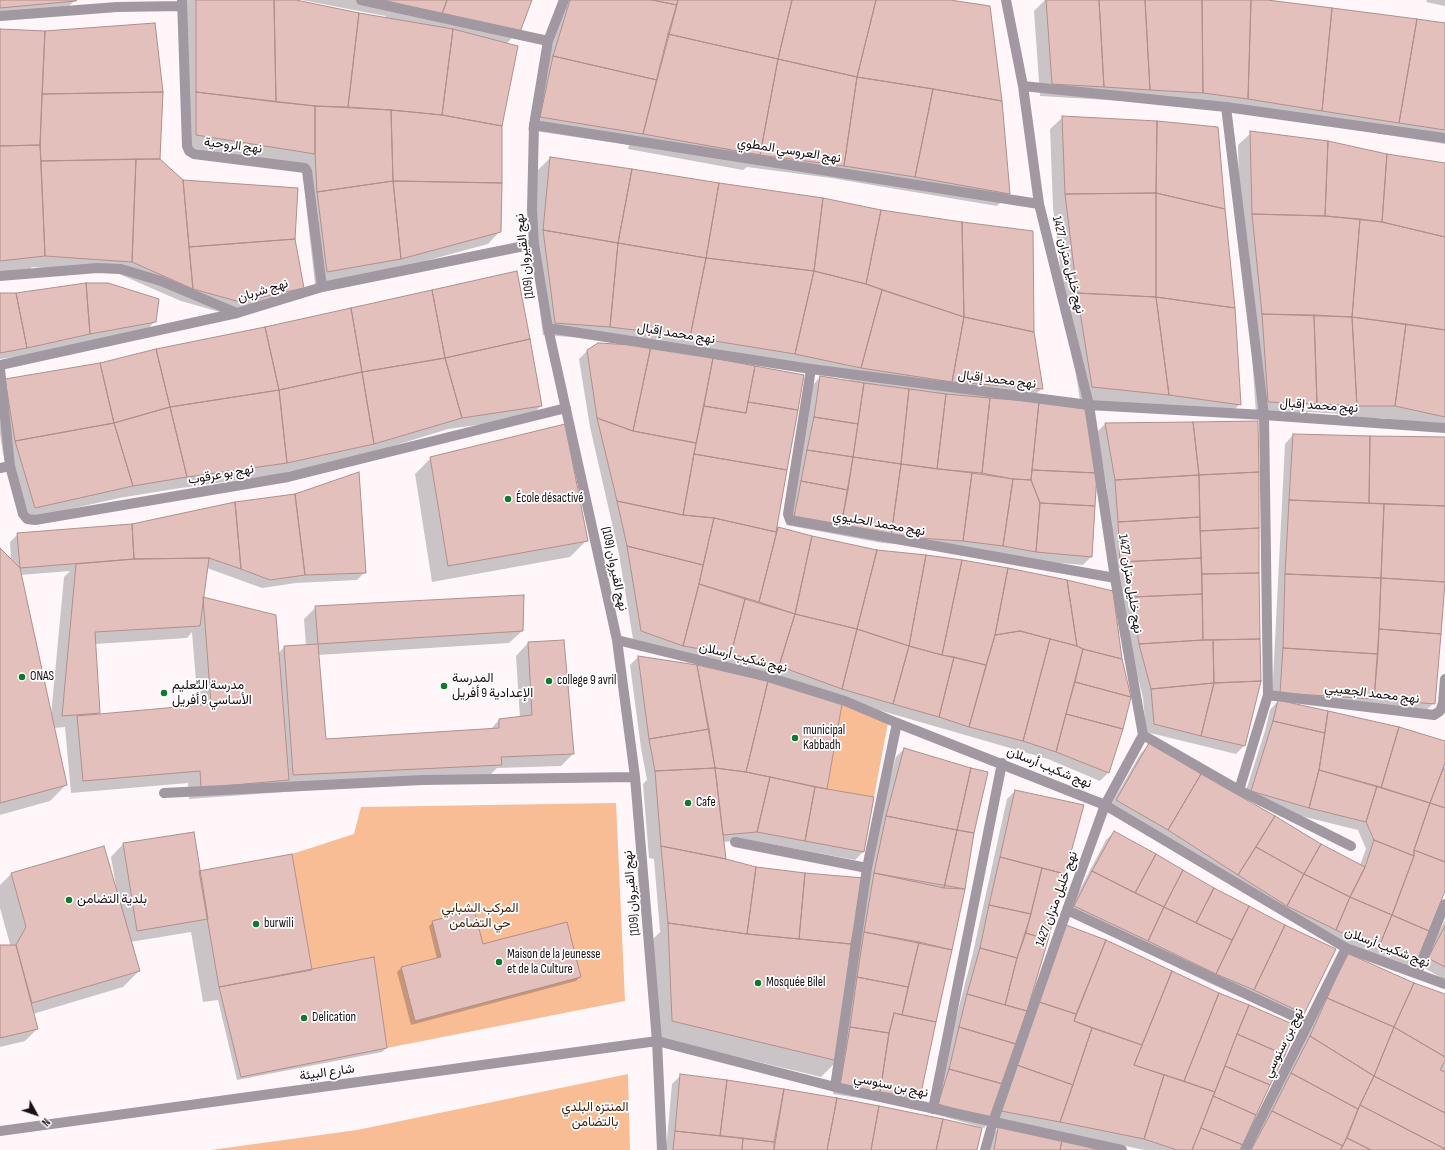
<!DOCTYPE html>
<meta charset="utf-8">
<style>
body{margin:0}
#map{position:relative;width:1445px;height:1150px;overflow:hidden;background:#fef6f9;font-family:"Sofia Sans Condensed",sans-serif}
canvas{display:block}
.north{position:absolute;left:16px;top:1094px;width:40px;height:40px;-webkit-text-stroke:3px #fff;paint-order:stroke;rotate:130deg;font-size:11px;font-weight:700;line-height:16px;text-align:center;color:#1a0f13}
.north::after{content:'';display:block;margin:auto;width:14px;height:18px;background:#1a0f13;clip-path:polygon(50% 0,100% 100%,50% 72%,0 100%)}
</style>
<div id="map">
<canvas width="1445" height="1150"></canvas>
<div class="north">N</div>
</div>
<script>
const c = document.querySelector('canvas').getContext('2d');
c.lineJoin = 'round';
function paint(path, color) { c.fillStyle = color; c.fill(path, 'evenodd'); }
const toPath = rows => new Path2D(rows.map(r => 'M' + r).join(''));
function strokePath(path, color, width, dash) { c.strokeStyle = color; c.lineWidth = width; c.lineCap = dash ? 'butt' : 'round'; c.setLineDash(dash || []); c.stroke(path); }
function drawText(font, color, halo, rows, align = 'center') {
  c.font = font + ' "Sofia Sans Condensed",Vazirmatn,sans-serif'; c.lineWidth = 3.5; c.setLineDash([]); c.textBaseline = 'middle'; c.strokeStyle = halo; c.fillStyle = color; for (const [text, x, y, turn = 0] of rows) {
    c.save(); c.translate(x, y); c.rotate((+turn || 0) * Math.PI / 180); c.textAlign = isNaN(turn) ? turn : align; if (halo) c.strokeText(text, 0, 0); c.fillText(text, 0, 0); c.restore();
  }
}
paint(toPath([
 [842,704,888,723,874,797,827,789],
 [616,803,625,1001,387,1048,374,958,312,970,292,854,354,834,361,807],
 [628,1074,630,1150,211,1150,357,1130]
]), '#f8bd95');
paint(toPath([
 [0,0,75,0,66,9,0,15],
 [185,0,291,0,385,18,386,16,364,12,302,0,531,0,519,31,506,44,501,125,500,231,488,244,388,271,315,284,306,205,303,166,184,147],
 [562,0,943,0,1009,194,997,206,831,178,747,167,743,170,628,149,629,145,528,130,541,69],
 [1045,0,1258,0,1445,24,1445,144,1235,111,1190,105,1040,96,1034,11],
 [1427,0,1445,0,1445,6,1426,2],
 [0,30,159,159,183,181,294,240,303,288,227,314,181,301,119,274,32,267,28,271,0,275],
 [1063,117,1240,404,1228,416,1080,400,1065,306,1053,207,1050,129],
 [1251,133,1445,164,1445,424,1439,430,1383,418,1345,418,1345,414,1308,412,1304,416,1256,414,1250,327,1240,227,1238,145],
 [550,158,1033,332,1042,388,1028,402,1091,557,1083,565,1027,560,954,548,882,543,786,525,806,426,812,386,820,377,851,382,851,380,783,366,661,349,803,375,775,531,778,528,1121,659,1130,697,1108,773,1100,781,1048,759,633,639,619,554,590,427,579,359,587,351,642,346,597,339,543,335,531,243,538,170],
 [0,294,155,321,147,330,15,360,14,357,0,359],
 [0,385,541,406,528,418,448,429,361,456,274,475,174,489,119,498,22,520,3,454,0,434],
 [1257,422,1260,681,1244,746,1236,754,1146,732,1143,698,1112,571,1107,489,1097,432,1105,424],
 [1293,435,1445,438,1445,559,1434,703,1425,711,1283,701,1445,742,1445,740,1445,888,1415,963,1407,972,1328,938,1109,808,1141,753,1149,745,1243,800,1265,731,1270,710,1278,701,1272,700,1285,444],
 [1244,799,1301,816,1358,830,1366,849,1360,865,1320,845],
 [431,458,586,541,570,557,432,582,415,474],
 [18,534,365,572,357,580,296,583,262,588,207,568,203,598,278,654,284,647,306,646,304,619,316,607,522,631,509,643,318,655,325,740,490,730,499,720,520,718,516,656,528,643,573,754,561,766,497,768,488,777,189,799,188,783,71,793,65,727,54,728,66,785,50,801,0,815,0,549,11,560,10,542],
 [70,571,64,577,51,716,20,575],
 [192,632,198,707,97,715,99,712,95,644,187,638],
 [638,657,840,705,825,790,863,852,855,860,749,840,723,842,725,860,756,868,862,879,896,757,904,749,986,773,919,1098,910,1106,833,1094,838,1060,821,1077,656,1037,652,940,661,931,660,931,654,859,649,858,643,784,647,780,641,748,630,665],
 [1015,791,1082,806,1047,939,1027,1011,1105,941,1219,994,1296,1026,1240,1150,1144,1150,1052,1130,992,1119,984,1128,931,1113,972,957,1007,799],
 [1114,832,1214,889,1285,926,1334,949,1303,1014,1295,1022,1207,982,1067,914,1106,840],
 [123,844,199,871,311,970,386,1048,382,1052,237,1080,218,1000,203,1002,191,932,130,942,139,971,123,987,33,1014,37,1029,25,1041,0,1047,0,946,9,946,10,944,0,908,0,885,11,874,103,847,114,886,116,886,111,857],
 [1445,920,1445,980,1421,966],
 [433,922,482,946,580,977,576,981,411,1025,397,972,401,968,437,959,429,926],
 [1339,963,1445,995,1445,1150,1248,1150],
 [681,1075,726,1081,837,1099,976,1150,666,1150,672,1084],
 [999,1128,1105,1150,988,1150,991,1136]
]), '#0003');
const building = toPath([
 [0,0,77,0,76,1,0,8,0,0],
 [196,0,274,0,276,102,196,92,196,0],
 [274,0,296,0,359,13,348,107,315,106,276,102,274,0],
 [379,0,447,0,442,14,379,0],
 [447,0,532,0,520,32,442,14,447,0],
 [570,0,652,0,677,5,657,80,553,56,570,0],
 [652,0,678,0,677,5,652,0],
 [678,0,792,0,778,59,668,34,678,0],
 [792,0,876,0,857,77,778,59,792,0],
 [876,0,950,0,990,6,1002,101,933,89,857,77,876,0],
 [1046,0,1099,0,1104,87,1052,84,1046,0],
 [1099,0,1145,0,1150,90,1104,87,1099,0],
 [1145,0,1202,0,1203,93,1150,90,1145,0],
 [1202,0,1251,0,1248,99,1203,93,1202,0],
 [1251,0,1267,0,1332,8,1322,111,1248,99,1251,0],
 [1332,8,1417,19,1399,123,1322,111,1332,8],
 [359,13,453,29,442,115,391,110,348,107,359,13],
 [1417,19,1445,23,1445,130,1399,123,1417,19],
 [155,23,163,92,42,94,45,31,155,23],
 [0,29,45,31,40,145,0,146,0,29],
 [453,29,518,46,502,126,442,115,453,29],
 [668,34,778,59,760,155,643,134,668,34],
 [553,56,657,80,643,134,540,117,553,56],
 [778,59,857,77,844,166,760,155,778,59],
 [857,77,933,89,915,177,844,166,857,77],
 [933,89,1002,101,1010,194,915,177,933,89],
 [163,92,160,159,41,161,40,145,42,94,163,92],
 [196,92,315,106,315,154,196,135,196,92],
 [315,106,391,110,393,181,317,192,315,154,315,106],
 [391,110,442,115,502,126,502,183,393,181,391,110],
 [1062,116,1157,121,1156,193,1065,194,1062,116],
 [1157,121,1218,127,1225,209,1156,193,1157,121],
 [1250,131,1328,141,1325,216,1252,214,1250,131],
 [1328,141,1387,154,1382,222,1325,216,1328,141],
 [40,145,45,256,0,261,0,146,40,145],
 [1387,154,1445,163,1445,237,1382,222,1387,154],
 [550,157,632,169,618,243,543,230,550,157],
 [136,159,132,262,45,256,41,161,136,159],
 [136,159,160,159,183,180,193,289,132,262,136,159],
 [632,169,719,183,706,258,618,243,632,169],
 [183,180,298,188,295,239,189,247,183,180],
 [393,181,401,259,327,272,317,192,393,181],
 [393,181,502,183,501,232,401,259,393,181],
 [719,183,823,198,814,271,706,258,719,183],
 [1156,193,1156,297,1077,293,1065,194,1156,193],
 [1156,193,1225,209,1235,308,1156,297,1156,193],
 [823,198,881,210,866,284,814,271,823,198],
 [881,210,962,222,964,317,866,284,881,210],
 [1252,214,1325,216,1360,219,1352,317,1262,314,1252,214],
 [1360,219,1382,222,1445,237,1445,330,1352,317,1360,219],
 [962,222,1033,231,1034,332,964,317,962,222],
 [543,230,618,243,610,327,555,323,543,230],
 [295,239,304,288,240,302,193,289,189,247,295,239],
 [618,243,706,258,690,337,610,327,618,243],
 [706,258,814,271,795,354,690,337,706,258],
 [517,271,530,339,445,358,432,290,517,271],
 [814,271,866,284,882,290,861,368,795,354,814,271],
 [86,283,90,334,27,348,16,293,86,283],
 [86,283,108,283,159,299,156,322,90,334,86,283],
 [432,290,445,358,362,372,351,308,432,290],
 [882,290,964,317,952,382,861,368,882,290],
 [0,293,16,293,27,348,0,353,0,293],
 [1077,293,1156,297,1169,395,1092,387,1077,293],
 [1156,297,1235,308,1241,405,1169,395,1156,297],
 [351,308,362,372,279,390,265,327,351,308],
 [1262,314,1314,315,1317,404,1268,402,1262,314],
 [1314,315,1352,317,1357,406,1317,404,1314,315],
 [964,317,1034,332,1043,389,952,382,964,317],
 [1352,317,1406,324,1395,406,1357,406,1352,317],
 [1406,324,1445,330,1445,417,1395,406,1406,324],
 [265,327,279,390,170,407,156,349,265,327],
 [530,339,542,406,462,418,445,358,530,339],
 [598,343,651,346,633,431,597,418,587,350,598,343],
 [651,346,713,358,696,443,633,431,651,346],
 [156,349,170,407,114,423,100,363,156,349],
 [445,358,462,418,374,444,362,372,445,358],
 [713,358,755,366,746,413,704,406,713,358],
 [100,363,114,423,15,441,5,379,100,363],
 [755,366,804,375,798,410,748,402,755,366],
 [362,372,374,444,287,463,279,390,362,372],
 [820,376,864,383,858,424,814,417,820,376],
 [864,383,909,389,901,464,853,457,864,383],
 [909,389,946,394,937,469,901,464,909,389],
 [279,390,287,463,187,477,170,407,279,390],
 [946,394,990,398,982,473,937,469,946,394],
 [990,398,1039,402,1031,480,1013,479,982,473,990,398],
 [748,402,798,410,787,470,694,454,704,406,746,413,748,402],
 [1039,402,1085,409,1097,473,1032,470,1039,402],
 [170,407,187,477,133,486,114,423,170,407],
 [814,417,858,424,853,457,807,450,814,417],
 [597,418,633,431,696,443,683,515,617,501,597,418],
 [1258,421,1259,472,1199,475,1193,422,1258,421],
 [1193,422,1199,475,1115,480,1105,423,1193,422],
 [114,423,133,486,35,508,15,441,114,423],
 [565,424,588,541,448,566,430,457,565,424],
 [1293,434,1370,436,1369,503,1289,500,1293,434],
 [1370,436,1445,437,1445,506,1369,503,1370,436],
 [807,450,853,457,848,490,801,481,807,450],
 [694,454,787,470,776,532,714,518,683,515,694,454],
 [853,457,901,464,891,536,841,526,853,457],
 [901,464,972,473,963,541,891,536,901,464],
 [1032,470,1097,473,1095,506,1040,503,1031,480,1032,470],
 [359,472,366,573,305,575,295,494,359,472],
 [1259,472,1259,528,1200,531,1199,475,1259,472],
 [972,473,1013,479,1003,546,963,541,972,473],
 [1199,475,1200,517,1118,522,1115,480,1199,475],
 [1013,479,1031,480,1040,503,1036,552,1003,546,1013,479],
 [801,481,848,490,841,526,794,517,801,481],
 [295,494,305,575,270,580,241,569,235,502,295,494],
 [1289,500,1384,504,1381,578,1285,574,1289,500],
 [617,501,683,515,714,518,703,565,627,546,617,501],
 [235,502,241,569,209,558,134,559,132,524,235,502],
 [1040,503,1095,506,1092,557,1036,552,1040,503],
 [1384,504,1445,506,1445,582,1381,578,1384,504],
 [1200,517,1201,558,1120,562,1118,522,1200,517],
 [714,518,776,532,778,527,759,602,699,584,714,518],
 [132,524,134,559,20,568,17,533,132,524],
 [778,527,812,536,795,614,759,602,778,527],
 [1259,528,1259,573,1202,574,1200,531,1259,528],
 [812,536,877,550,857,629,795,614,812,536],
 [627,546,703,565,699,584,683,646,641,631,627,546],
 [0,548,20,568,67,785,0,803,0,548],
 [877,550,926,555,909,646,857,629,877,550],
 [926,555,962,560,942,655,909,646,926,555],
 [209,558,200,626,95,632,100,713,62,716,76,564,134,559,209,558],
 [1201,558,1202,594,1132,597,1120,562,1201,558],
 [962,560,1008,568,995,635,986,665,942,655,962,560],
 [1008,568,1067,580,1077,646,1020,631,995,635,1008,568],
 [1259,573,1260,639,1203,640,1202,574,1259,573],
 [1285,574,1381,578,1378,654,1283,648,1285,574],
 [1381,578,1445,582,1441,634,1379,629,1381,578],
 [1067,580,1113,591,1122,659,1083,649,1077,646,1067,580],
 [699,584,745,599,731,654,683,646,699,584],
 [1202,594,1203,640,1139,644,1132,597,1202,594],
 [524,595,523,631,318,644,315,606,524,595],
 [203,597,276,615,289,780,201,788,200,771,83,781,77,716,211,704,203,597],
 [745,599,795,614,779,666,731,654,745,599],
 [795,614,857,629,842,689,779,666,795,614],
 [857,629,909,646,893,704,842,689,857,629],
 [1379,629,1441,634,1435,704,1374,699,1379,629],
 [1020,631,1050,639,1023,741,969,727,995,635,1020,631],
 [1050,639,1077,646,1083,649,1056,752,1023,741,1050,639],
 [1260,639,1261,681,1214,683,1213,640,1260,639],
 [564,640,574,754,501,757,502,765,293,775,284,646,318,644,326,739,499,728,499,719,532,715,528,642,564,640],
 [1203,640,1213,640,1214,683,1151,689,1139,644,1203,640],
 [909,646,942,655,954,657,939,717,893,704,909,646],
 [1283,648,1378,654,1374,699,1280,693,1283,648],
 [1083,649,1122,659,1131,697,1075,682,1083,649],
 [638,656,697,665,709,729,649,739,638,656],
 [954,657,986,665,969,727,939,717,954,657],
 [697,665,768,681,746,772,715,768,697,665],
 [768,681,842,704,827,789,746,772,768,681],
 [1261,681,1245,746,1201,736,1214,683,1261,681],
 [1075,682,1131,697,1123,729,1066,714,1075,682],
 [1214,683,1201,736,1154,724,1151,689,1214,683],
 [1278,700,1328,711,1325,733,1273,721,1278,700],
 [1328,711,1399,727,1381,788,1319,770,1328,711],
 [1066,714,1123,729,1109,773,1056,752,1066,714],
 [1273,721,1325,733,1319,770,1309,808,1251,791,1273,721],
 [1399,727,1445,741,1445,763,1430,803,1381,788,1399,727],
 [709,729,715,768,655,771,649,739,709,729],
 [1149,743,1201,774,1168,830,1116,800,1149,743],
 [904,748,971,768,957,830,886,816,904,748],
 [715,768,746,772,770,777,757,832,723,835,715,768],
 [715,768,726,859,661,846,655,771,715,768],
 [971,768,988,772,974,833,957,830,971,768],
 [1443,769,1445,770,1445,808,1430,803,1443,769],
 [1319,770,1377,786,1366,822,1309,808,1319,770],
 [1201,774,1275,816,1238,875,1168,830,1201,774],
 [770,777,815,787,805,841,757,832,770,777],
 [1377,786,1430,803,1414,850,1414,856,1374,840,1366,822,1377,786],
 [815,787,874,797,864,852,805,841,815,787],
 [1015,790,1084,805,1065,874,1000,857,1015,790],
 [1430,803,1445,808,1445,862,1414,850,1430,803],
 [886,816,957,830,944,888,874,873,886,816],
 [1275,816,1321,844,1304,874,1256,847,1275,816],
 [957,830,974,833,965,889,944,888,957,830],
 [1114,831,1156,854,1135,893,1092,871,1114,831],
 [194,832,208,919,137,931,123,843,194,832],
 [1374,840,1414,856,1392,915,1350,897,1365,867,1374,840],
 [1321,844,1365,867,1350,897,1304,874,1321,844],
 [104,846,140,971,32,1003,16,945,26,927,11,873,104,846],
 [661,846,726,859,756,867,747,934,668,923,661,846],
 [1256,847,1304,874,1287,906,1238,875,1256,847],
 [1414,850,1445,862,1445,891,1429,931,1392,915,1414,856,1414,850],
 [292,854,312,970,219,987,199,871,292,854],
 [1156,854,1183,870,1164,907,1135,893,1156,854],
 [1000,857,1042,868,1031,914,989,905,1000,857],
 [756,867,805,873,799,939,747,934,756,867],
 [1042,868,1065,874,1048,940,1026,933,1042,868],
 [1183,870,1214,888,1196,923,1164,907,1183,870],
 [1092,871,1164,907,1148,941,1074,906,1092,871],
 [805,873,864,878,851,944,799,939,805,873],
 [874,873,965,889,952,950,864,932,874,873],
 [1304,874,1350,897,1336,930,1287,906,1304,874],
 [1214,888,1249,906,1232,940,1196,923,1214,888],
 [1350,897,1392,915,1378,949,1336,930,1350,897],
 [989,905,1031,914,1017,958,980,948,989,905],
 [1249,906,1285,925,1254,990,1216,974,1249,906],
 [1164,907,1232,940,1216,974,1148,941,1164,907],
 [474,910,483,944,567,922,581,977,415,1021,401,967,441,957,432,921,474,910],
 [1392,915,1429,931,1416,964,1378,949,1392,915],
 [668,923,747,934,851,944,838,1061,672,1021,668,923],
 [1066,925,1106,940,1076,1014,1039,1002,1066,925],
 [1285,925,1336,949,1304,1014,1254,990,1285,925],
 [1445,926,1445,967,1428,958,1445,926],
 [864,932,919,942,908,987,857,977,864,932],
 [1026,933,1048,940,1027,1011,1005,1005,1017,958,1026,933],
 [1106,940,1172,971,1142,1045,1074,1021,1106,940],
 [919,942,952,950,936,1022,902,1015,919,942],
 [0,945,16,945,38,1029,0,1038,0,945],
 [980,948,1017,958,1005,1005,967,994,980,948],
 [1347,953,1414,983,1394,1027,1327,998,1347,953],
 [374,957,387,1048,241,1077,219,987,374,957],
 [1172,971,1219,993,1184,1081,1134,1065,1172,971],
 [857,977,908,987,902,1015,894,1013,889,1033,850,1027,857,977],
 [1414,983,1445,994,1445,1057,1394,1027,1414,983],
 [1219,993,1249,1005,1237,1034,1215,1092,1184,1081,1219,993],
 [967,994,1027,1011,1016,1044,959,1027,967,994],
 [1327,998,1394,1027,1374,1076,1310,1036,1327,998],
 [1039,1002,1076,1014,1074,1021,1092,1028,1073,1085,1017,1065,1039,1002],
 [1249,1005,1297,1026,1285,1055,1237,1034,1249,1005],
 [894,1013,936,1022,920,1098,880,1092,889,1033,894,1013],
 [850,1027,889,1033,880,1092,840,1086,850,1027],
 [959,1027,1016,1044,1003,1084,949,1069,959,1027],
 [1394,1027,1445,1057,1445,1061,1440,1070,1445,1072,1445,1113,1374,1076,1394,1027],
 [1092,1028,1142,1045,1134,1065,1164,1075,1144,1139,1060,1122,1092,1028],
 [1237,1034,1285,1055,1270,1085,1225,1066,1237,1034],
 [1310,1036,1374,1076,1358,1109,1291,1073,1310,1036],
 [1017,1065,1073,1085,1060,1122,1001,1111,1017,1065],
 [1225,1066,1270,1085,1256,1115,1213,1096,1225,1066],
 [949,1069,1003,1084,993,1120,938,1104,949,1069],
 [1291,1073,1358,1109,1343,1146,1272,1111,1291,1073],
 [680,1074,727,1080,720,1136,675,1131,680,1074],
 [1164,1075,1215,1092,1192,1150,1177,1150,1144,1139,1164,1075],
 [1374,1076,1445,1113,1445,1149,1360,1105,1374,1076],
 [727,1080,784,1089,774,1142,720,1136,727,1080],
 [784,1089,837,1098,827,1150,774,1150,784,1089],
 [1213,1096,1256,1115,1243,1145,1201,1128,1213,1096],
 [837,1098,879,1106,871,1150,827,1150,837,1098],
 [1360,1105,1445,1149,1445,1150,1371,1150,1347,1138,1360,1105],
 [879,1106,943,1119,936,1150,871,1150,879,1106],
 [1272,1111,1343,1146,1340,1150,1251,1150,1272,1111],
 [943,1119,982,1128,977,1150,936,1150,943,1119],
 [998,1127,1062,1140,1060,1150,994,1150,998,1127],
 [1201,1128,1243,1145,1241,1150,1192,1150,1201,1128],
 [675,1131,743,1138,742,1150,673,1150,675,1131],
 [743,1138,774,1142,774,1150,742,1150,743,1138],
 [1347,1138,1371,1150,1340,1150,1347,1138],
 [1062,1140,1110,1150,1060,1150,1062,1140]
]);
paint(building, '#e4c0bc');
strokePath(building, '#b18e8b', 1);
strokePath(toPath([
 [735,842,867,868]
]), '#a198a2', 10);
strokePath(toPath([
 [182,0,187,146,189,151,194,154,305,168,307,171,322,287],
 [361,0,548,41],
 [564,0,548,41,534,125,532,210,534,244,548,328,617,640,635,777,657,1041,662,1150],
 [0,16,117,7,182,6],
 [1023,86,1226,107,1445,138],
 [1226,107,1264,415,1268,695,1239,790],
 [534,125,1039,204],
 [0,276,97,268,121,269,161,281,237,313],
 [548,328,811,369,1089,405,1264,415,1445,428],
 [0,365,237,313,322,287,534,244],
 [0,369,10,466,23,514,27,519,35,520,288,477,566,408],
 [811,369,788,514,790,520,1115,578],
 [0,468,10,466],
 [617,640,768,677,845,701,897,723,1105,805,1346,948,1445,984],
 [1268,695,1434,715,1440,711,1443,703,1445,679],
 [1143,735,1239,790,1351,846],
 [164,793,422,780,635,777],
 [1067,910,1308,1023],
 [1417,973,1445,904],
 [835,1087,867,868,897,723],
 [933,1109,1002,763],
 [0,1131,657,1041,835,1087,1122,1150],
 [985,1150,993,1122,1067,910,1105,805,1143,735,1115,578,1089,405,1039,204,1023,86,1006,0],
 [1245,1150,1346,948]
]), '#a198a2', 10);
for (const [x, y, r, color] of [
 [508,499,4,"#0e7a2f"],
 [22,677,4,"#0e7a2f"],
 [549,681,4,"#0e7a2f"],
 [444,686,4,"#0e7a2f"],
 [164,693,4,"#0e7a2f"],
 [795,738,4,"#0e7a2f"],
 [688,803,4,"#0e7a2f"],
 [69,900,4,"#0e7a2f"],
 [256,924,4,"#0e7a2f"],
 [499,962,4,"#0e7a2f"],
 [758,983,4,"#0e7a2f"],
 [304,1018,4,"#0e7a2f"]
]) { const dot = new Path2D(); dot.arc(x, y, r, 0, 2 * Math.PI); c.fillStyle = color; c.fill(dot); strokePath(dot, '#fff', 1.5); }
drawText('13px', '#1a0f13', '#fff', [
 ["نهج الروحية",233,146,7],
 ["نهج العروسي المطوي",789,151,9],
 ["نهج القيروان (109)",525,256,-97],
 ["نهج خليل متران 1427",1068,265,76],
 ["نهج شربان",263,291,-17],
 ["نهج محمد إقبال",676,334,9],
 ["نهج محمد إقبال",997,380,7],
 ["نهج محمد إقبال",1319,406,4],
 ["نهج بو عرقوب",221,475,-10],
 ["نهج محمد الحليوي",879,524,10],
 ["نهج القيروان (109)",614,569,78],
 ["نهج خليل متران 1427",1130,584,81],
 ["نهج شكيب أرسلان",743,658,14],
 ["نهج محمد الجعيبي",1372,694,7],
 ["نهج شكيب أرسلان",1049,768,22],
 ["نهج القيروان (109)",632,893,-95],
 ["نهج خليل متران 1427",1057,899,-70],
 ["نهج شكيب أرسلان",1387,948,21],
 ["نهج بن سنوسي",1284,1043,-64],
 ["شارع البيئة",327,1073,-8],
 ["نهج بن سنوسي",891,1086,12]
]);
drawText('13px', '#1a0f13', '#fff', [
 ["École désactivé",516,499],
 ["ONAS",30,677],
 ["المدرسة",452,679],
 ["الإعدادية 9 أفريل",452,694],
 ["college 9 avril",557,681],
 ["مدرسة التّعليم",172,686],
 ["الأساسي 9 أفريل",172,701],
 ["municipal",803,731],
 ["Kabbadh",803,746],
 ["Cafe",696,803],
 ["بلدية التضامن",77,900],
 ["burwili",264,924],
 ["Maison de la Jeunesse",507,955],
 ["et de la Culture",507,970],
 ["Mosquée Bilel",766,983],
 ["Delication",312,1018]
], 'left');
drawText('13px', '#43240d', '#fff', [
 ["المركب الشبابي",480,909],
 ["حي التضامن",480,924],
 ["المنتزه البلدي",595,1108],
 ["بالتضامن",595,1123]
]);
</script>
